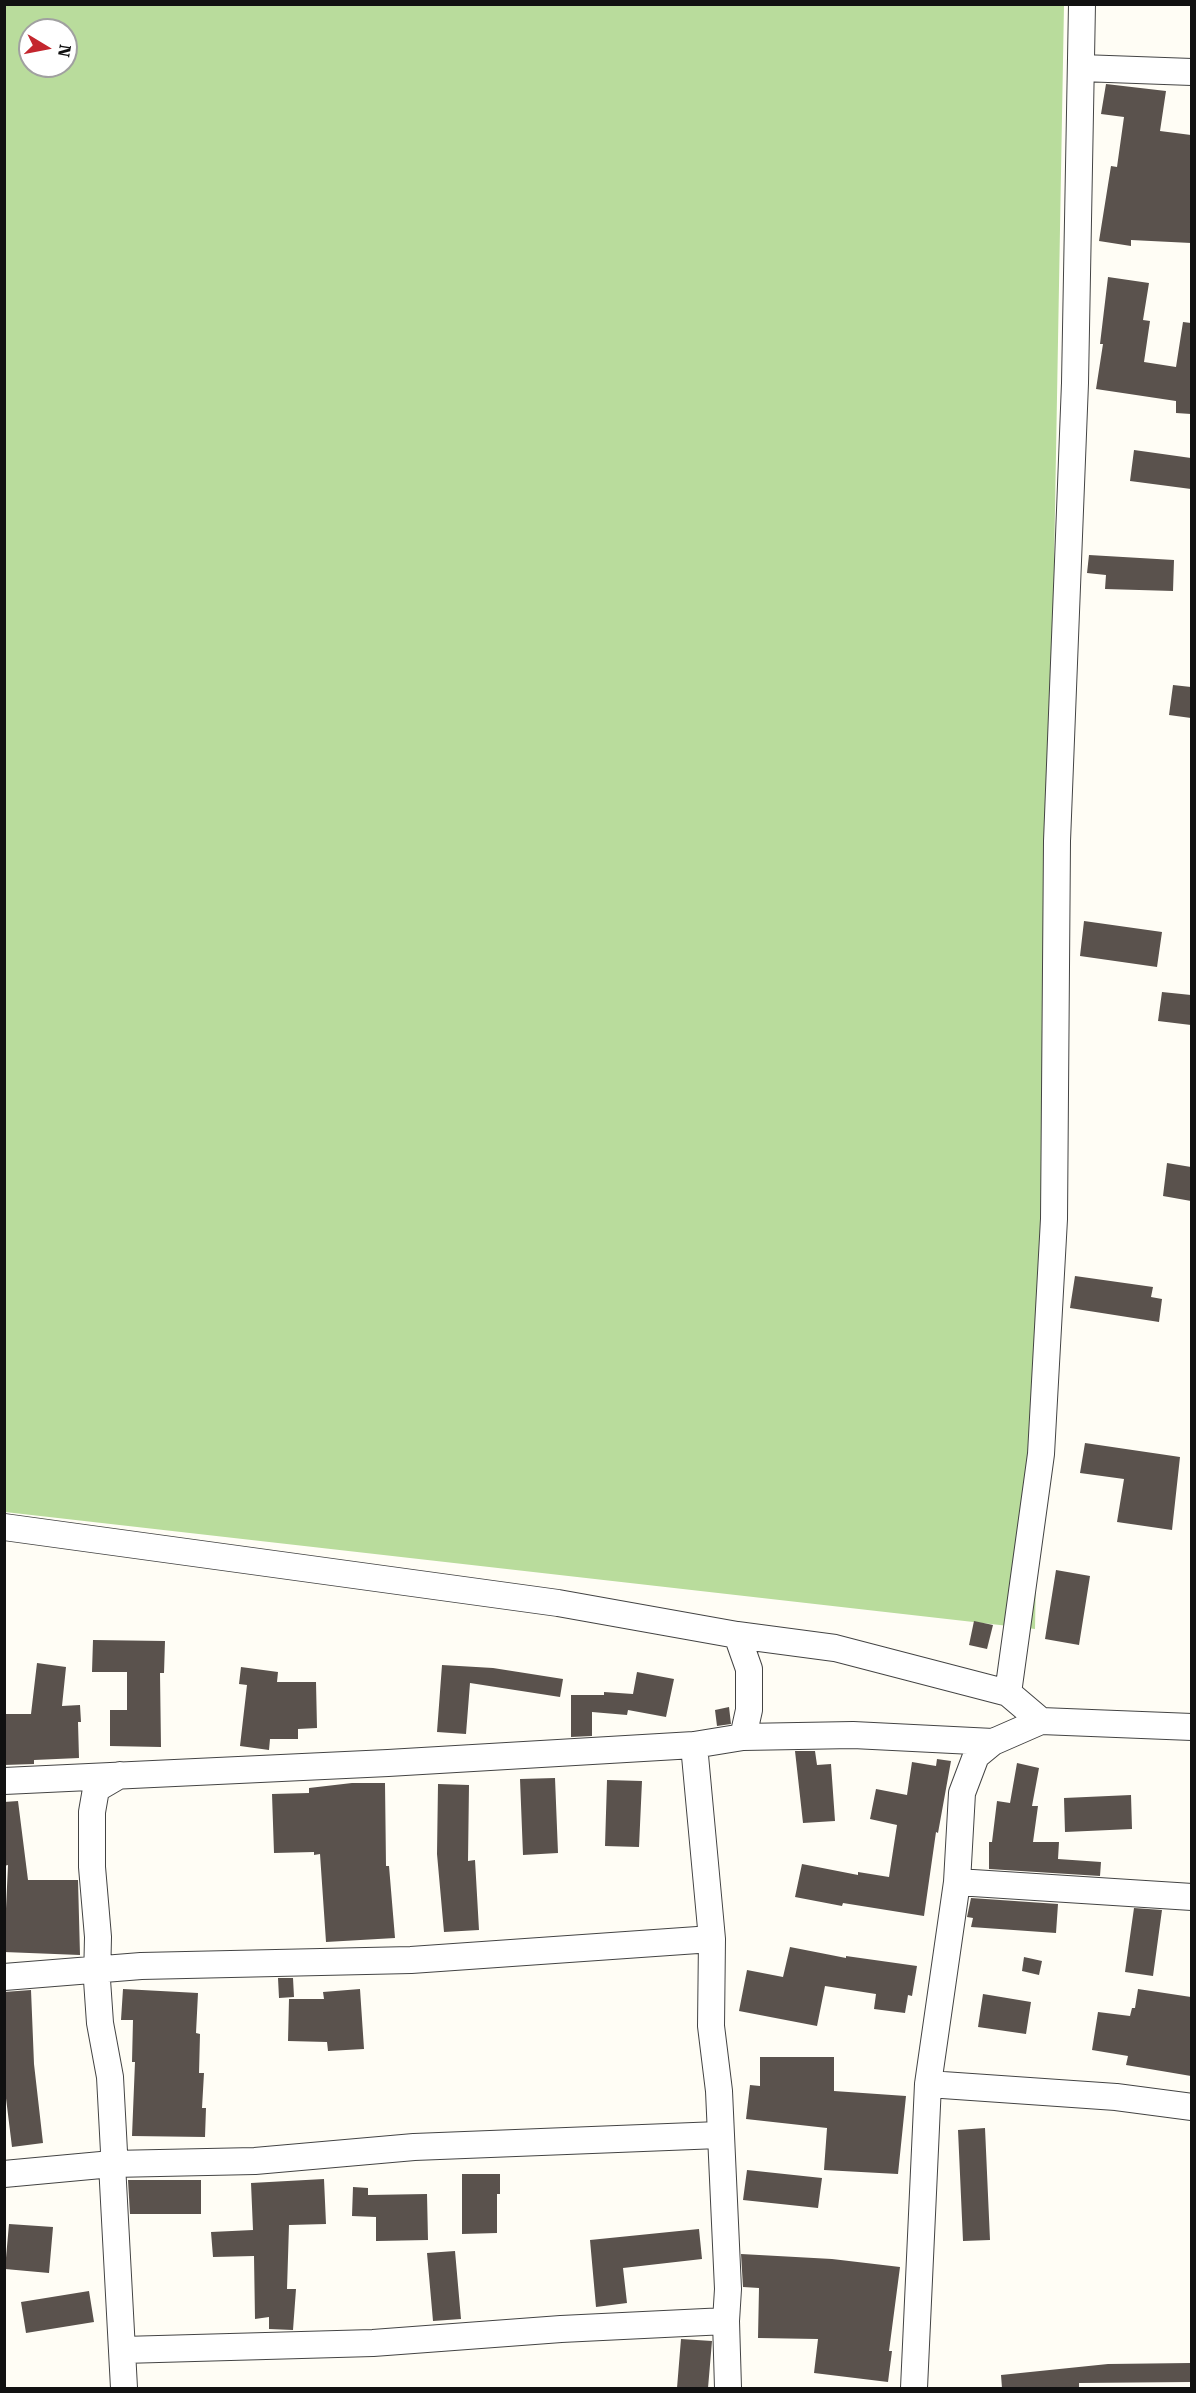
<!DOCTYPE html>
<style>
body{margin:0}
#map{position:relative;width:1196px;height:2393px;overflow:hidden;background:#fffdf5;font-family:"Roboto Serif",serif}
canvas{display:block}
.frame{position:absolute;inset:0;border:6px solid #111;pointer-events:none}
.north{position:absolute;left:18px;top:18px;width:60px;height:60px;box-sizing:border-box;background:#fff;border:2px solid #a0a0a0;border-radius:50%;rotate:100deg;font-size:16px;font-weight:700;line-height:24px;text-align:center;color:#111}
.north::after{content:'';display:block;margin:auto;width:21px;height:27px;background:#c4262e;clip-path:polygon(50% 0,100% 100%,50% 72%,0 100%)}
</style>
<div id="map">
<canvas width="1196" height="2393"></canvas>
<div class="frame"></div>
<div class="north">N</div>
</div>
<script>
const c = document.querySelector('canvas').getContext('2d');
c.lineJoin = 'round';
function paint(path, color) { c.fillStyle = color; c.fill(path, 'evenodd'); }
const toPath = rows => new Path2D(rows.map(r => 'M' + r).join(''));
function strokePath(path, color, width, dash) { c.strokeStyle = color; c.lineWidth = width; c.lineCap = dash ? 'butt' : 'round'; c.setLineDash(dash || []); c.stroke(path); }
paint(toPath([
 [5,5,1064,5,1035,1629,5,1512],
 [30,30,66,30,66,66,30,66]
]), '#b9dc9c');
paint(toPath([
 [1106,84,1166,91,1160,131,1191,135,1191,243,1131,240,1131,246,1099,241,1111,166,1117,167,1124,117,1101,114],
 [1108,277,1149,283,1143,320,1150,321,1144,362,1176,367,1183,322,1191,323,1191,414,1176,413,1176,401,1096,389,1103,344,1100,344],
 [1134,450,1191,458,1191,489,1130,481],
 [1089,555,1174,560,1173,591,1105,589,1106,575,1087,573],
 [1173,685,1191,687,1191,718,1169,715],
 [1084,921,1162,932,1157,967,1080,956],
 [1162,992,1191,995,1191,1025,1158,1021],
 [1167,1163,1191,1167,1191,1201,1163,1196],
 [1075,1276,1153,1287,1151,1297,1162,1299,1159,1322,1070,1308],
 [1085,1443,1180,1457,1172,1530,1117,1522,1124,1479,1080,1473],
 [1056,1570,1090,1576,1079,1645,1045,1639],
 [974,1621,993,1625,987,1649,969,1645],
 [93,1640,165,1641,164,1673,160,1673,161,1747,110,1746,110,1710,127,1710,127,1672,92,1672],
 [37,1663,66,1667,62,1706,80,1705,81,1722,78,1722,79,1758,34,1760,34,1764,4,1765,4,1714,31,1714],
 [442,1665,493,1668,563,1679,560,1697,470,1683,466,1734,437,1732],
 [241,1667,278,1672,277,1682,316,1682,317,1728,298,1729,298,1739,270,1739,269,1750,240,1746,247,1685,239,1684],
 [637,1672,674,1679,666,1717,628,1710,627,1715,592,1712,592,1736,571,1737,571,1695,604,1695,604,1692,633,1694],
 [729,1707,731,1724,717,1726,715,1710],
 [795,1751,815,1751,817,1765,831,1764,835,1821,803,1823],
 [937,1759,951,1761,938,1833,936,1832,924,1916,843,1903,842,1906,795,1897,802,1864,858,1875,858,1872,889,1877,897,1825,870,1819,876,1789,907,1795,912,1762,936,1766],
 [1017,1763,1039,1768,1032,1806,1038,1806,1033,1842,1059,1842,1058,1859,1101,1862,1100,1876,989,1869,989,1842,992,1842,997,1801,1010,1803],
 [555,1778,558,1853,523,1855,520,1779],
 [607,1780,642,1781,639,1847,605,1846],
 [352,1783,385,1783,386,1866,389,1866,395,1938,326,1942,320,1854,314,1855,314,1852,274,1853,272,1794,309,1793,309,1788],
 [438,1784,469,1785,468,1861,475,1860,479,1930,444,1932,437,1854],
 [1131,1795,1132,1829,1065,1832,1064,1798],
 [18,1801,28,1880,78,1880,80,1955,4,1952,8,1865,4,1866,4,1802],
 [971,1898,1058,1904,1056,1933,971,1927,973,1918,967,1917],
 [1134,1908,1162,1910,1153,1976,1125,1972],
 [790,1947,846,1958,846,1956,917,1966,912,1996,908,1995,905,2013,874,2009,876,1994,825,1986,817,2026,739,2011,747,1970,783,1977],
 [1024,1957,1042,1961,1039,1975,1022,1971],
 [278,1978,293,1978,294,1997,279,1998],
 [123,1989,198,1993,196,2033,200,2034,199,2073,204,2073,202,2108,206,2108,205,2137,132,2136,135,2062,132,2062,133,2020,121,2020],
 [360,1989,364,2049,328,2051,327,2042,288,2041,289,1999,324,1999,323,1992],
 [1138,1989,1191,1997,1191,2076,1126,2065,1128,2056,1092,2050,1098,2012,1130,2016,1132,2008,1135,2008],
 [31,1990,34,2064,43,2143,12,2147,4,2082,4,1992],
 [983,1994,1031,2002,1026,2034,978,2027],
 [760,2057,834,2057,834,2091,906,2096,898,2174,824,2170,827,2128,746,2119,750,2085,760,2086],
 [985,2128,990,2240,963,2241,958,2130],
 [747,2170,822,2178,818,2208,743,2200],
 [462,2174,500,2174,500,2194,497,2194,497,2233,462,2234],
 [324,2179,326,2224,289,2225,287,2289,296,2289,293,2330,269,2329,269,2317,255,2319,254,2256,213,2257,211,2232,253,2230,251,2183],
 [128,2180,201,2180,201,2214,130,2214],
 [353,2187,368,2188,368,2195,427,2194,428,2240,376,2241,376,2217,352,2216],
 [9,2224,53,2227,49,2273,5,2269],
 [699,2229,702,2259,623,2268,627,2303,596,2307,590,2240],
 [455,2251,461,2319,433,2321,427,2253],
 [741,2254,832,2259,900,2267,889,2351,892,2351,888,2382,814,2373,818,2339,758,2338,759,2288,743,2287],
 [89,2291,94,2322,26,2333,21,2302],
 [681,2339,712,2341,708,2388,677,2388],
 [1191,2363,1191,2382,1079,2383,1079,2387,1064,2388,1002,2388,1001,2375,1108,2364]
]), '#5a524d');
const minor = toPath([
 [1081,68,1192,72],
 [4,1527,558,1603,737,1635,835,1648,1008,1693,1041,1721,993,1742,976,1756,962,1793,957,1882,928,2084,914,2388],
 [737,1635,749,1669,749,1710,743,1737],
 [1008,1693,1041,1454,1054,1219,1057,841,1075,383,1082,4],
 [1041,1721,1192,1727],
 [694,1745,712,1939,711,2026,719,2091,728,2289,726,2321,728,2388],
 [120,1775,96,1789,92,1812,92,1867,98,1937,97,1980,100,2023,110,2077,114,2152,112,2164,124,2388],
 [4,1781,388,1763,694,1745,743,1737,853,1735,993,1742],
 [957,1882,1192,1897],
 [4,1977,141,1966,411,1960,712,1939],
 [928,2084,1116,2097,1192,2107],
 [4,2174,112,2164,255,2161,414,2147,719,2135],
 [123,2350,373,2343,561,2329,726,2321]
]);
strokePath(minor, '#444', 28);
strokePath(minor, '#fff', 26);
</script>
